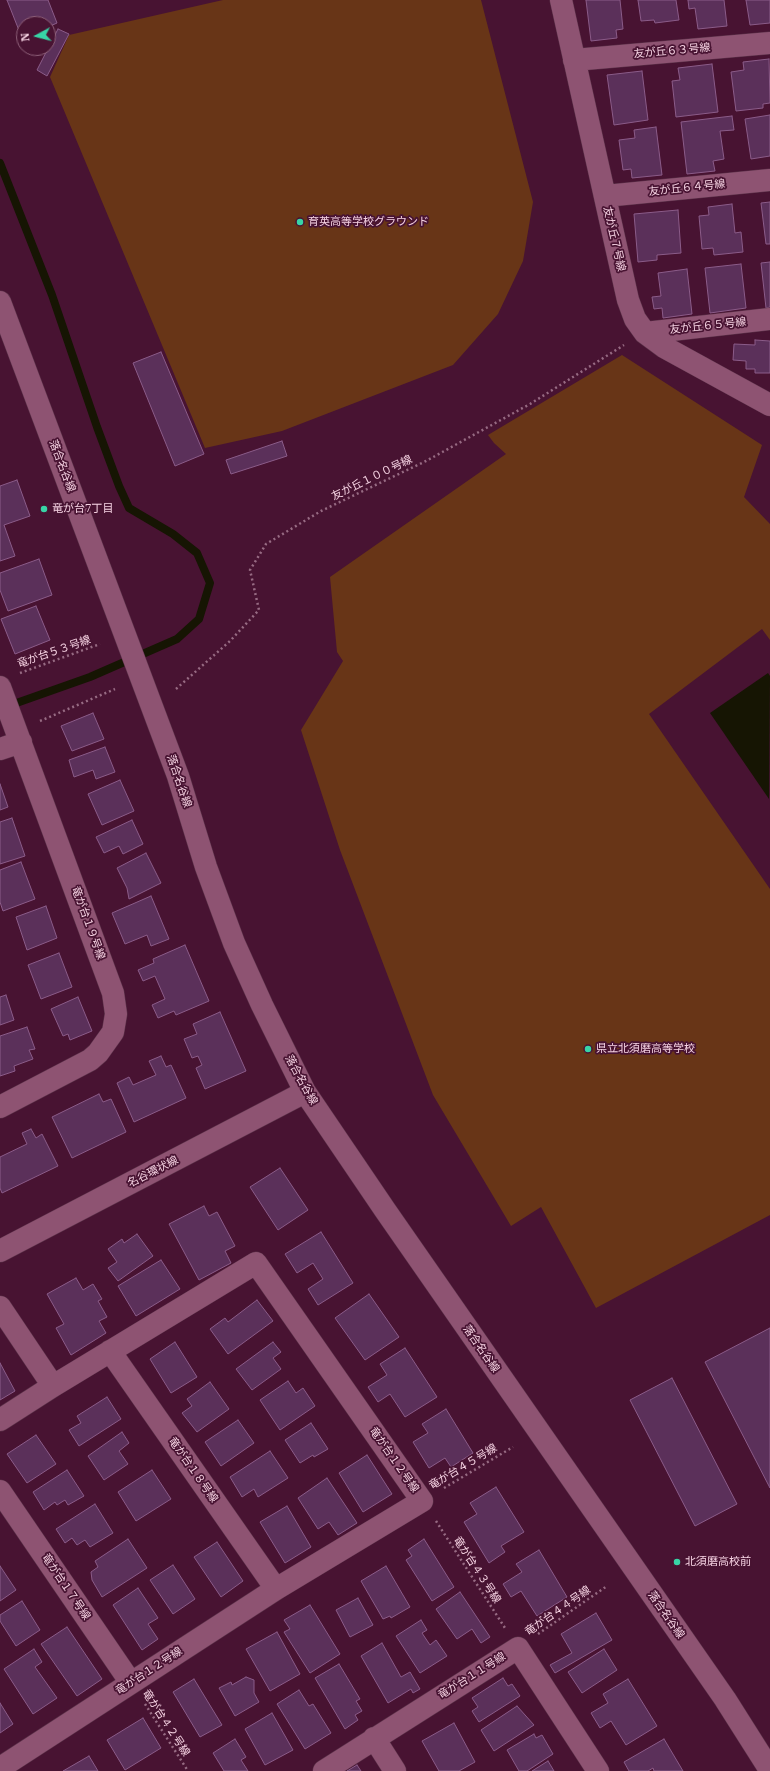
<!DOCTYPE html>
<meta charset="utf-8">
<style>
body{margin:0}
#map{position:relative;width:770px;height:1771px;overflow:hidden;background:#481332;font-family:"IBM Plex Serif",serif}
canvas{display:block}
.north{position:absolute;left:16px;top:16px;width:40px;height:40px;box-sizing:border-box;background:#481332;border:1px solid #8e6079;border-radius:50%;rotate:263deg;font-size:11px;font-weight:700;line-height:16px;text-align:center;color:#f6d3e3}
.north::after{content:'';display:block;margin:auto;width:14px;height:18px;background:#38d4a6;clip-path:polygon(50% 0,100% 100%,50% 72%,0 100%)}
</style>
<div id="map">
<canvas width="770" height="1771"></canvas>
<div class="north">N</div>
</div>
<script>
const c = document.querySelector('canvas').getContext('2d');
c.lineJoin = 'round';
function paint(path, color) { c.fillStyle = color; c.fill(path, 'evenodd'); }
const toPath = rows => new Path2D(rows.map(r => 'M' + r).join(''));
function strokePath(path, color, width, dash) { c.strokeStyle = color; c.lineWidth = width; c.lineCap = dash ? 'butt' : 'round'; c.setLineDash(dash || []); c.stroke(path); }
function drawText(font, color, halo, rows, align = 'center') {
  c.font = font + ' "IBM Plex Serif","Noto Sans JP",serif'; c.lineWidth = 3.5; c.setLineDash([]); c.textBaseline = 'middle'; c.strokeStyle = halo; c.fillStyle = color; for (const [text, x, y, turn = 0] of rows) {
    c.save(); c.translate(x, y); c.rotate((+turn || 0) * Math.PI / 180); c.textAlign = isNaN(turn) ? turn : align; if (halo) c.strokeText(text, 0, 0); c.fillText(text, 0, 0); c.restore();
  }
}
paint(toPath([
 [223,0,481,0,533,202,523,261,498,314,453,365,282,431,205,448,50,77,69,35],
 [622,355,762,445,744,497,770,524,770,640,762,629,649,714,770,889,770,1215,596,1308,541,1207,511,1226,433,1095,340,850,301,730,343,661,337,652,330,577,506,454,494,443,488,435]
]), '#683517');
paint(toPath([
 [768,673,770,676,769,799,710,713]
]), '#161503');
strokePath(toPath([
 [0,163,52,295,97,427,119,486,129,508,173,534,197,553,210,583,199,619,177,639,90,677,8,706]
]), '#161503', 8);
const building = toPath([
 [7,0,48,0,57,23,48,27,48,24,24,24,24,37,22,38,7,0],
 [586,0,620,0,623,29,616,30,617,38,591,41,586,0],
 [638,0,676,0,679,20,655,23,654,20,641,21,638,0],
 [688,0,724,0,727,26,698,29,695,8,689,9,688,0],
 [746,0,770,0,770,23,750,25,746,0],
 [58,29,69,34,47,76,37,70,58,29],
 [769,59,770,103,763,104,763,108,736,111,731,72,744,70,743,62,769,59],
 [712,64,718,112,676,117,672,81,680,80,678,68,712,64],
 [642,71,648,120,614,125,607,75,642,71],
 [770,115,770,156,751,159,745,119,770,115],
 [732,116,734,130,720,131,724,159,713,161,715,171,687,174,681,122,732,116],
 [656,127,662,175,632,178,631,169,623,170,619,140,635,138,634,130,656,127],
 [770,202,770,244,766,244,761,203,770,202],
 [732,204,735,233,741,232,743,252,714,255,713,248,702,249,699,216,709,215,708,207,732,204],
 [678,210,681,253,657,255,657,260,638,262,634,214,678,210],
 [770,262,770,307,766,308,761,263,770,262],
 [741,264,746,308,710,313,705,268,741,264],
 [687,269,692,314,663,318,662,308,654,309,652,297,661,296,658,273,687,269],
 [755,340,770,341,770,373,755,373,755,369,746,369,746,361,733,360,734,344,755,345,755,340],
 [161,352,204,454,175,466,133,363,161,352],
 [282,441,287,456,231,474,226,460,282,441],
 [17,480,30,516,4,525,15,556,0,561,0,486,17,480],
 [39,559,52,595,8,611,0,590,0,573,39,559],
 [36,606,50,640,15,654,1,619,36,606],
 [93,713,104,739,72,751,61,726,93,713],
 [105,747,115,772,96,779,93,770,74,777,69,760,105,747],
 [120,780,134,811,102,825,88,794,120,780],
 [0,784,8,807,0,810,0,784],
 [12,818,25,856,0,864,0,822,12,818],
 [132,820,143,844,123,854,119,846,104,853,96,837,132,820],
 [146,853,161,883,129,899,127,888,117,868,146,853],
 [21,862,35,899,3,911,0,902,0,870,21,862],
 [151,896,169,939,151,946,147,935,125,944,112,913,151,896],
 [46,906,57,938,27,950,16,917,46,906],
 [185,945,209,1001,176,1015,174,1011,158,1018,152,1005,165,999,155,976,143,981,138,970,154,963,153,959,185,945],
 [59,953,72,987,41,999,28,965,59,953],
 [6,995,14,1020,0,1025,0,997,6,995],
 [78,997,92,1031,70,1040,68,1034,63,1036,51,1009,78,997],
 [220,1012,246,1071,205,1089,196,1068,202,1065,198,1056,192,1058,184,1039,197,1034,193,1024,220,1012],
 [27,1027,35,1049,29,1050,33,1059,14,1066,15,1071,0,1076,0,1036,27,1027],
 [161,1056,166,1067,171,1065,186,1098,134,1122,117,1083,129,1077,133,1085,156,1075,149,1061,161,1056],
 [99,1094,103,1102,111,1099,126,1132,72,1158,52,1117,99,1094],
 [31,1129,36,1138,42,1134,58,1166,2,1193,0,1188,0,1157,27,1144,22,1133,31,1129],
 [280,1168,308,1210,278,1230,250,1187,280,1168],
 [204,1206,209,1216,217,1212,235,1246,225,1251,231,1263,199,1280,169,1224,204,1206],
 [321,1232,353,1283,318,1305,308,1289,323,1279,313,1263,297,1273,285,1254,321,1232],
 [137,1234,153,1256,118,1281,108,1268,117,1262,108,1249,122,1239,124,1243,137,1234],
 [161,1260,180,1289,136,1316,118,1286,161,1260],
 [76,1278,83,1290,93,1284,102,1299,98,1301,107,1317,99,1321,106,1333,71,1355,56,1328,64,1324,47,1294,76,1278],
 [369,1294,399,1337,365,1360,335,1318,369,1294],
 [257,1300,273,1321,228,1354,210,1329,225,1318,228,1322,257,1300],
 [770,1328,770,1488,705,1362,770,1328],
 [175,1342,197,1377,171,1393,150,1359,175,1342],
 [273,1342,281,1352,273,1358,281,1369,252,1390,236,1369,273,1342],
 [405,1348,437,1397,405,1417,390,1394,378,1402,368,1387,387,1375,380,1364,405,1348],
 [0,1363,15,1391,0,1400,0,1363],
 [672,1378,737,1504,695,1526,630,1400,672,1378],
 [288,1381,296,1393,303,1388,315,1406,280,1430,260,1400,288,1381],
 [210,1382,229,1409,197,1432,182,1413,192,1406,187,1399,210,1382],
 [107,1397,121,1419,79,1446,69,1430,81,1423,77,1416,107,1397],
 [446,1409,473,1453,451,1467,445,1458,429,1468,413,1442,428,1433,422,1424,446,1409],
 [238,1420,254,1443,221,1466,205,1442,238,1420],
 [311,1423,328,1449,314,1457,313,1455,300,1463,285,1440,311,1423],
 [122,1432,129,1443,119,1451,128,1464,104,1480,88,1456,122,1432],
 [36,1435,56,1464,27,1483,7,1454,36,1435],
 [270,1451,288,1478,258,1497,254,1489,242,1497,230,1477,270,1451],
 [367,1455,392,1494,363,1512,339,1473,367,1455],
 [67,1470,84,1496,68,1505,65,1500,57,1505,55,1502,44,1510,33,1492,67,1470],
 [152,1470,171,1499,136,1521,118,1492,152,1470],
 [327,1478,357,1523,338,1535,329,1522,318,1529,298,1498,327,1478],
 [496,1487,524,1532,501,1546,505,1552,489,1563,464,1522,477,1514,470,1503,496,1487],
 [95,1504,113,1533,90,1547,85,1540,77,1545,72,1538,65,1543,56,1529,95,1504],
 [287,1506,311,1547,285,1563,260,1522,287,1506],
 [128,1539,147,1568,102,1597,92,1580,91,1572,98,1567,95,1561,128,1539],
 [424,1539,454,1587,432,1601,406,1560,412,1556,408,1550,424,1539],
 [217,1542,243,1581,221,1597,194,1557,217,1542],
 [539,1550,567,1597,537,1616,521,1591,511,1597,503,1584,522,1572,516,1564,539,1550],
 [173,1565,195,1599,173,1614,150,1580,173,1565],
 [0,1566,16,1590,0,1601,0,1566],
 [386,1566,410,1607,391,1618,390,1616,383,1619,361,1581,386,1566],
 [138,1588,158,1618,148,1624,158,1639,142,1650,113,1605,138,1588],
 [460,1592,490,1637,481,1643,472,1629,457,1639,436,1609,460,1592],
 [358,1598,373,1625,350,1637,336,1610,358,1598],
 [22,1601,40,1630,16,1646,0,1621,0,1615,22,1601],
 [310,1605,340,1654,310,1673,284,1632,290,1629,284,1620,310,1605],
 [596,1613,612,1640,555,1673,550,1665,572,1653,561,1634,596,1613],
 [421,1620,427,1630,422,1633,430,1645,436,1640,447,1656,420,1673,396,1636,421,1620],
 [67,1627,102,1679,77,1696,41,1644,67,1627],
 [277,1632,300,1674,270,1691,246,1649,277,1632],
 [382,1643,401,1677,410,1672,420,1689,413,1693,411,1689,388,1703,361,1656,382,1643],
 [34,1649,42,1662,35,1667,57,1698,33,1714,4,1669,34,1649],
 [604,1649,617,1670,582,1693,568,1672,604,1649],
 [339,1664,360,1699,356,1701,362,1711,355,1715,358,1720,345,1729,315,1678,339,1664],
 [246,1677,254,1680,254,1693,259,1702,235,1716,219,1688,231,1682,232,1685,246,1677],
 [503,1678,508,1686,512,1684,520,1696,479,1722,472,1711,478,1707,472,1698,503,1678],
 [194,1679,222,1725,200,1737,173,1692,194,1679],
 [628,1679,657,1726,626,1745,611,1721,600,1728,591,1713,608,1703,603,1694,628,1679],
 [299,1690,309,1706,313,1704,331,1733,305,1749,277,1704,299,1690],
 [0,1703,13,1724,0,1733,0,1703],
 [517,1706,534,1725,494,1751,481,1730,517,1706],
 [272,1713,293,1750,265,1765,245,1729,272,1713],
 [143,1718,161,1748,125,1770,107,1740,143,1718],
 [454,1723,475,1762,459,1771,439,1771,422,1741,454,1723],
 [534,1734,536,1738,542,1735,553,1754,527,1771,519,1771,507,1750,534,1734],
 [235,1739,246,1757,241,1760,248,1771,224,1771,213,1753,235,1739],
 [664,1739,683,1771,654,1771,653,1768,648,1771,629,1771,624,1762,664,1739],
 [89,1756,98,1771,63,1771,89,1756],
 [548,1761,554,1771,532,1771,548,1761],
 [357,1765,361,1771,347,1771,357,1765]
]);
paint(building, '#5b305a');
strokePath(building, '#8b5c89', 1);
const street = toPath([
 [561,0,628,300,635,319,645,333,664,347,770,405],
 [574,60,770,43],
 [605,196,770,180],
 [645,333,770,319],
 [0,687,113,993,116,1014,113,1032,98,1053,90,1060,0,1107],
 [0,749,21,742],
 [0,1307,53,1386,0,1420],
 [110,1351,276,1589],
 [0,1491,131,1683],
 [374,1738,395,1771],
 [0,1768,276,1589,422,1501,256,1263,53,1386],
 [324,1771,518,1648,598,1771]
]);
const secondary = toPath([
 [0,302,178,776,206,867,234,943,262,1005,305,1092,385,1210,725,1699,770,1770],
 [0,1251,305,1092]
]);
strokePath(street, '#5c334a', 23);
strokePath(secondary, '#5c334a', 23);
strokePath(toPath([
 [20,673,100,644],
 [176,689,230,641,259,610,250,570,266,544,321,511,426,461,530,404,624,345],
 [40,721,115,689],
 [444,1488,513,1447],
 [436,1521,505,1628],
 [538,1634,607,1586],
 [145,1704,188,1771]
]), '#976b83', 2.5, [2, 3]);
strokePath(street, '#8e5372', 22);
strokePath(secondary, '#8e5372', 22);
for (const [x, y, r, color] of [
 [300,222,4,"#38d4a6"],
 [44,509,4,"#38d4a6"],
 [588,1049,4,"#38d4a6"],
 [677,1562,4,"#38d4a6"]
]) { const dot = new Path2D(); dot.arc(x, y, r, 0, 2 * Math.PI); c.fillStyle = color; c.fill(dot); strokePath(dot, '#481332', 1.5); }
drawText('11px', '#f6d3e3', '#481332', [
 ["友が丘６３号線",672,51,-5],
 ["友が丘６４号線",687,188,-6],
 ["友が丘７号線",614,239,77],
 ["友が丘６５号線",708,326,-6],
 ["落合名谷線",62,466,69],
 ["友が丘１００号線",372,478,-26],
 ["竜が台５３号線",54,652,-19],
 ["落合名谷線",179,781,71],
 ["竜が台１９号線",88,923,70],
 ["落合名谷線",301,1080,61],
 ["名谷環状線",153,1172,-27],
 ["落合名谷線",481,1349,55],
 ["竜が台１２号線",394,1460,55],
 ["竜が台４５号線",463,1467,-31],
 ["竜が台１８号線",193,1470,55],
 ["竜が台４３号線",477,1570,57],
 ["竜が台１７号線",66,1587,56],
 ["竜が台４４号線",558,1611,-35],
 ["落合名谷線",666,1615,55],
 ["竜が台１２号線",149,1671,-33],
 ["竜が台１１号線",472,1676,-32],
 ["竜が台４２号線",166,1723,57]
]);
drawText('11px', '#f6d3e3', '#481332', [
 ["育英高等学校グラウンド",308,222],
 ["竜が台7丁目",52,509],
 ["県立北須磨高等学校",596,1049],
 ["北須磨高校前",685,1562]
], 'left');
</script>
